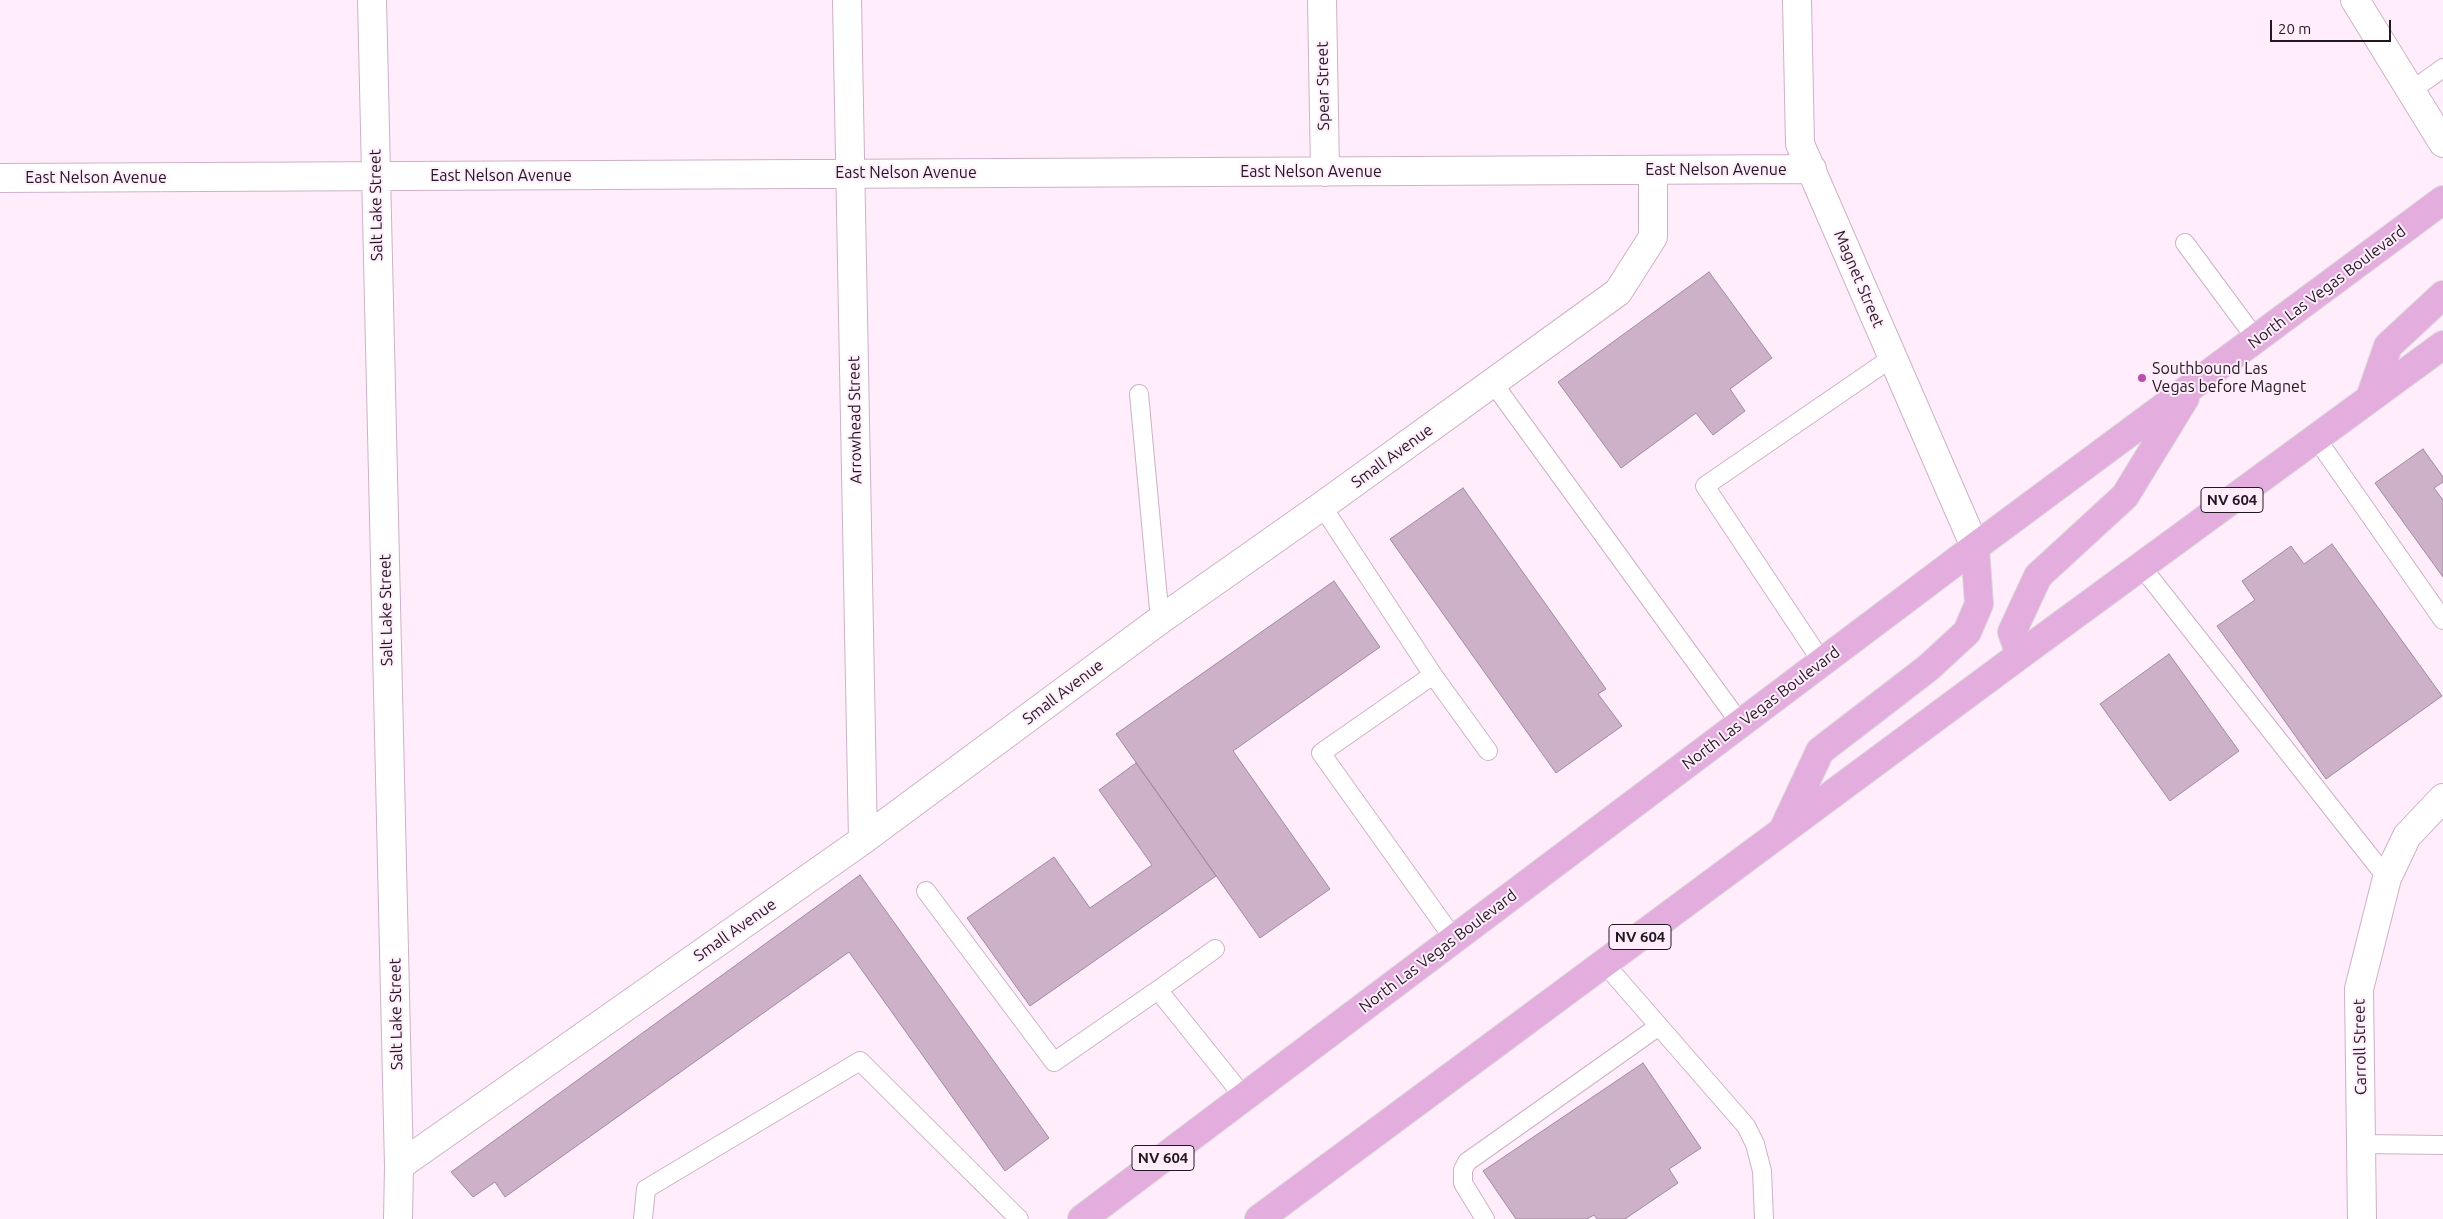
<!DOCTYPE html>
<style>
body{margin:0}
#map{position:relative;width:2443px;height:1219px;overflow:hidden;background:#ffedfc;font-family:Ubuntu,sans-serif}
canvas{display:block}
.scale{position:absolute;left:2270px;top:20px;width:121px;height:22px;box-sizing:border-box;border:2px solid #221821;border-top:0;padding-left:6px;font-size:15px;line-height:18px;white-space:nowrap;color:#221821;-webkit-text-stroke:4px #ffedfc;paint-order:stroke}
</style>
<div id="map">
<canvas width="2443" height="1219"></canvas>
<div class="scale">20 m</div>
</div>
<script>
const c = document.querySelector('canvas').getContext('2d');
c.lineJoin = 'round';
function paint(path, color) { c.fillStyle = color; c.fill(path, 'evenodd'); }
const toPath = rows => new Path2D(rows.map(r => 'M' + r).join(''));
function strokePath(path, color, width, dash) { c.strokeStyle = color; c.lineWidth = width; c.lineCap = dash ? 'butt' : 'round'; c.setLineDash(dash || []); c.stroke(path); }
function drawText(font, color, halo, rows, align = 'center') {
  c.font = font + ' Ubuntu,sans-serif'; c.lineWidth = 4; c.setLineDash([]); c.textBaseline = 'middle'; c.strokeStyle = halo; c.fillStyle = color; for (const [text, x, y, turn = 0] of rows) {
    c.save(); c.translate(x, y); c.rotate((+turn || 0) * Math.PI / 180); c.textAlign = isNaN(turn) ? turn : align; if (halo) c.strokeText(text, 0, 0); c.fillText(text, 0, 0); c.restore();
  }
}
const building = toPath([
 [1709,272,1772,358,1730,389,1745,411,1713,435,1696,413,1621,468,1558,382,1709,272],
 [2423,449,2443,477,2443,482,2434,488,2443,500,2443,577,2375,483,2423,449],
 [1463,488,1606,689,1598,694,1622,726,1556,773,1390,539,1463,488],
 [2332,544,2442,696,2326,779,2217,626,2255,600,2242,581,2291,546,2304,564,2332,544],
 [1334,581,1380,647,1233,751,1330,889,1260,938,1116,734,1334,581],
 [2169,654,2239,751,2170,801,2100,704,2169,654],
 [1136,763,1216,876,1030,1006,967,918,1054,857,1090,908,1152,865,1099,790,1136,763],
 [860,875,1049,1138,1005,1171,849,952,505,1197,495,1182,473,1197,451,1172,860,875],
 [1643,1063,1701,1148,1669,1169,1678,1183,1625,1219,1597,1219,1594,1215,1587,1219,1516,1219,1483,1171,1643,1063]
]);
paint(building, '#cdb1c9');
strokePath(building, '#a3899f', 1);
const service = toPath([
 [2411,91,2443,68],
 [2185,243,2256,339],
 [1493,383,1740,723],
 [1139,394,1160,620],
 [2316,438,2443,620],
 [1322,506,1433,675],
 [2141,566,2387,878],
 [1822,662,1705,486,1893,357],
 [926,891,1054,1062,1158,990,1244,1097],
 [1454,939,1321,753,1433,675,1488,751],
 [1604,963,1746,1126,1755,1144,1762,1171,1764,1219],
 [1158,990,1215,949],
 [2361,1144,2443,1145],
 [643,1219,646,1189,860,1061,1019,1219],
 [1485,1219,1463,1183,1463,1170,1467,1162,1659,1026]
]);
const minor = toPath([
 [372,0,399,1166,398,1219],
 [847,0,863,840],
 [1322,0,1325,172],
 [1797,0,1800,144,1975,547],
 [2355,0,2443,143],
 [0,178,1812,169],
 [399,1166,863,840,1160,620,1322,506,1618,292,1653,237,1653,170],
 [2362,1219,2359,989,2387,878,2407,836,2443,798]
]);
const primary = toPath([
 [2370,398,2388,346,2443,295],
 [2020,655,2012,632,2038,576,2125,496,2185,398],
 [1784,828,1820,751,1928,668,1967,632,1979,604,1975,547],
 [1082,1219,1975,547,2443,200],
 [1259,1219,2020,655,2443,345]
]);
strokePath(service, '#cdb1c8', 20);
strokePath(minor, '#cdb1c8', 30);
strokePath(primary, '#dcdadb', 30);
strokePath(service, '#fff', 18);
strokePath(minor, '#fff', 28);
strokePath(primary, '#e3addd', 28);
for (const [x, y, r, color] of [
 [2142,378,5,"#ba4fb0"]
]) { const dot = new Path2D(); dot.arc(x, y, r, 0, 2 * Math.PI); c.fillStyle = color; c.fill(dot); strokePath(dot, '#ffedfc', 2); }
for (const [x, y, w] of [
 [2232,500,62],
 [1640,937,62],
 [1163,1158,62]
]) { const box = new Path2D(); box.roundRect(x - w / 2, y - 12.5, w, 25, 4); c.fillStyle = '#ffedfc'; c.fill(box); strokePath(box, '#221821', 1); }
drawText('bold 15px', '#221821', null, [
 ["NV 604",2232,500],
 ["NV 604",1640,937],
 ["NV 604",1163,1158]
]);
drawText('16px', '#221821', '#ffedfc', [
 ["Spear Street",1323,86,-91],
 ["East Nelson Avenue",1716,170],
 ["East Nelson Avenue",1311,172],
 ["East Nelson Avenue",906,173],
 ["East Nelson Avenue",501,176],
 ["East Nelson Avenue",96,178],
 ["Salt Lake Street",376,205,-91],
 ["Magnet Street",1859,279,67],
 ["North Las Vegas Boulevard",2327,287,-37],
 ["Arrowhead Street",855,420,-91],
 ["Small Avenue",1392,456,-36],
 ["Salt Lake Street",386,610,-91],
 ["Small Avenue",1063,692,-37],
 ["North Las Vegas Boulevard",1761,708,-37],
 ["Small Avenue",735,930,-35],
 ["North Las Vegas Boulevard",1438,951,-37],
 ["Salt Lake Street",396,1014,-91],
 ["Carroll Street",2360,1047,-91]
]);
drawText('16px', '#221821', '#ffedfc', [
 ["Southbound Las",2152,369],
 ["Vegas before Magnet",2152,387]
], 'left');
</script>
